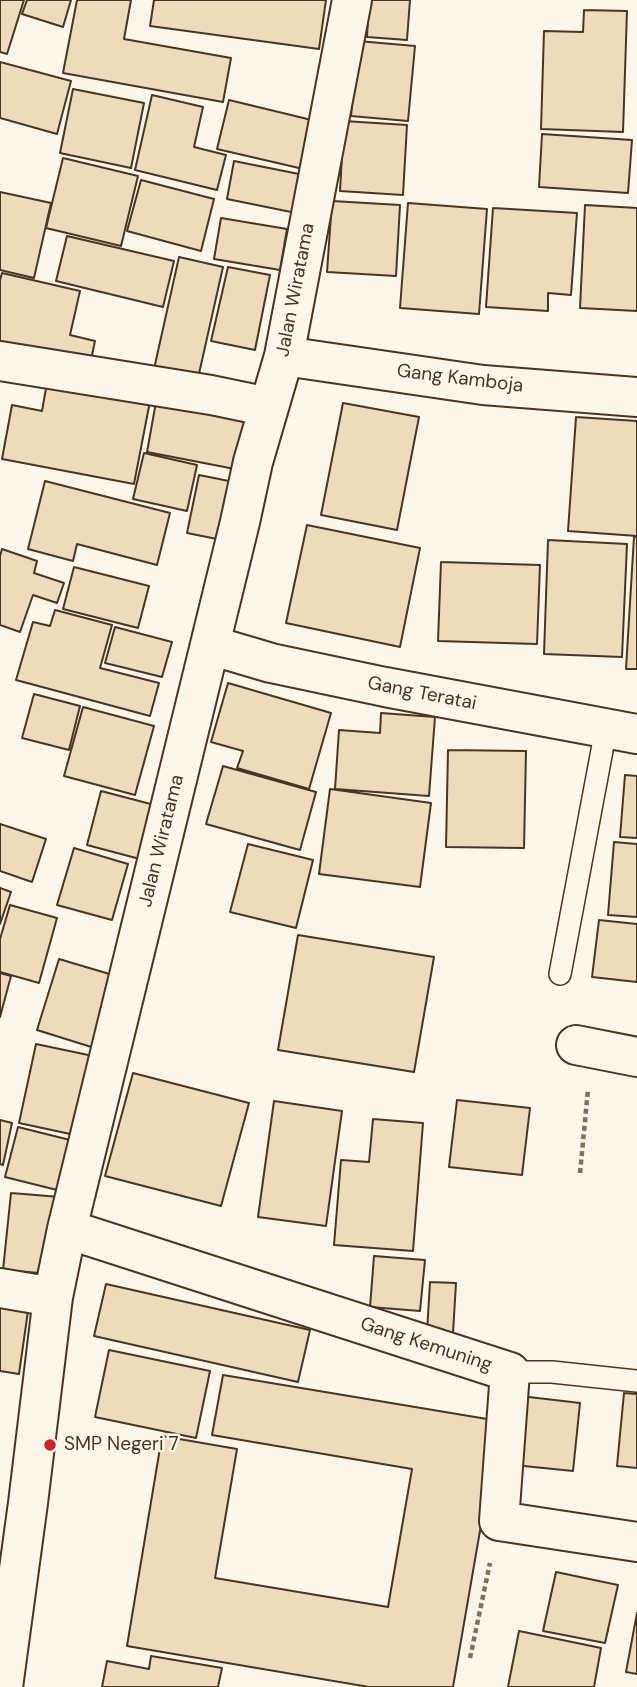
<!DOCTYPE html>
<style>
body{margin:0}
canvas{display:block;background:#fbf6e9}
</style>
<canvas width="637" height="1687"></canvas>
<script>
const c = document.querySelector('canvas').getContext('2d');
c.lineJoin = 'round';
function paint(path, color) { c.fillStyle = color; c.fill(path, 'evenodd'); }
const toPath = rows => new Path2D(rows.map(r => 'M' + r).join(''));
function strokePath(path, color, width, dash) { c.strokeStyle = color; c.lineWidth = width; c.lineCap = dash ? 'butt' : 'round'; c.setLineDash(dash || []); c.stroke(path); }
function drawText(font, color, halo, rows, align = 'center') {
  c.font = font + ' "DM Sans",sans-serif'; c.lineWidth = 5; c.setLineDash([]); c.textBaseline = 'middle'; c.strokeStyle = halo; c.fillStyle = color; for (const [text, x, y, turn = 0] of rows) {
    c.save(); c.translate(x, y); c.rotate((+turn || 0) * Math.PI / 180); c.textAlign = isNaN(turn) ? turn : align; if (halo) c.strokeText(text, 0, 0); c.fillText(text, 0, 0); c.restore();
  }
}
const building = toPath([
 [0,0,24,0,7,54,0,52,0,0],
 [27,0,71,0,63,27,22,14,27,0],
 [77,0,131,0,124,39,231,58,223,102,63,73,77,0],
 [154,0,326,0,319,49,150,26,154,0],
 [369,0,410,0,407,40,367,37,369,0],
 [584,10,627,11,623,132,541,129,544,31,583,32,584,10],
 [358,41,415,46,408,121,351,116,358,41],
 [0,62,71,81,57,134,0,118,0,62],
 [73,89,144,103,131,168,60,153,73,89],
 [152,95,203,107,194,147,226,155,217,190,135,170,152,95],
 [229,100,324,123,312,171,217,149,229,100],
 [344,121,407,125,403,195,340,191,344,121],
 [542,134,632,140,628,193,539,187,542,134],
 [63,158,138,176,121,246,46,228,63,158],
 [234,161,309,176,301,214,227,199,234,161],
 [141,180,214,199,201,251,127,231,141,180],
 [0,192,51,203,34,278,0,270,0,192],
 [332,201,400,205,396,276,327,272,332,201],
 [408,203,487,209,479,314,400,308,408,203],
 [585,205,637,208,637,311,580,308,585,205],
 [493,208,577,213,571,295,548,293,548,311,486,307,493,208],
 [221,218,287,229,280,270,214,259,221,218],
 [67,236,174,261,163,307,56,281,67,236],
 [179,257,223,267,196,387,152,378,179,257],
 [228,267,270,275,255,350,211,341,228,267],
 [2,273,80,291,70,335,95,341,89,369,0,348,0,280,2,273],
 [48,377,151,396,134,484,2,459,12,405,42,411,48,377],
 [156,402,250,419,240,470,147,452,156,402],
 [343,403,419,417,397,530,321,515,343,403],
 [576,417,637,421,637,536,568,531,576,417],
 [144,453,197,465,187,511,133,499,144,453],
 [199,475,239,483,227,541,187,533,199,475],
 [45,481,170,513,157,565,77,544,73,561,28,549,45,481],
 [307,525,420,548,400,647,286,623,307,525],
 [634,537,637,537,637,669,626,669,634,537],
 [548,540,627,544,622,657,544,654,548,540],
 [2,549,37,561,34,573,64,583,57,603,33,595,20,632,0,625,0,556,2,549],
 [441,562,540,565,537,644,438,641,441,562],
 [74,567,149,586,138,628,63,609,74,567],
 [55,610,112,625,100,668,159,683,150,716,16,680,33,622,50,626,55,610],
 [115,627,172,642,162,677,105,663,115,627],
 [228,683,331,713,309,789,237,768,243,751,211,742,228,683],
 [34,694,80,706,69,750,22,738,34,694],
 [83,707,154,726,135,795,64,776,83,707],
 [381,713,435,717,429,796,335,789,339,730,380,733,381,713],
 [448,750,526,751,524,848,446,847,448,750],
 [223,766,316,792,300,850,206,824,223,766],
 [625,775,637,776,637,838,620,837,625,775],
 [330,789,431,803,420,887,319,874,330,789],
 [101,791,166,808,151,862,87,845,101,791],
 [0,824,46,839,32,882,0,871,0,824],
 [614,842,637,844,637,917,608,915,614,842],
 [248,844,313,860,296,928,230,912,248,844],
 [74,848,128,864,112,920,57,905,74,848],
 [0,888,11,892,0,924,0,888],
 [10,905,57,918,39,983,0,972,0,939,10,905],
 [599,920,637,924,637,982,592,977,599,920],
 [298,935,434,957,414,1072,278,1050,298,935],
 [59,959,123,978,101,1050,37,1030,59,959],
 [0,973,11,976,0,1017,0,973],
 [36,1044,93,1056,75,1135,19,1123,36,1044],
 [133,1073,249,1103,221,1206,105,1176,133,1073],
 [457,1100,530,1108,522,1175,449,1167,457,1100],
 [274,1101,342,1111,326,1226,258,1217,274,1101],
 [373,1119,423,1123,413,1251,334,1245,341,1160,369,1162,373,1119],
 [0,1120,12,1123,3,1165,0,1164,0,1120],
 [18,1127,74,1141,61,1191,5,1177,18,1127],
 [11,1193,60,1197,52,1274,3,1270,11,1193],
 [374,1256,425,1260,420,1311,370,1307,374,1256],
 [430,1282,456,1283,453,1333,427,1332,430,1282],
 [106,1284,310,1330,298,1382,94,1336,106,1284],
 [0,1307,28,1311,19,1374,0,1371,0,1307],
 [109,1350,210,1371,196,1438,95,1417,109,1350],
 [223,1375,499,1421,453,1687,369,1687,127,1646,162,1436,237,1449,215,1578,388,1607,412,1469,212,1435,223,1375],
 [624,1393,637,1394,637,1468,617,1466,624,1393],
 [512,1395,580,1403,573,1471,504,1464,512,1395],
 [556,1572,618,1585,605,1643,543,1631,556,1572],
 [637,1613,637,1674,626,1672,637,1613],
 [519,1631,601,1648,594,1687,508,1687,519,1631],
 [151,1656,222,1668,218,1687,102,1687,107,1661,149,1669,151,1656]
]);
paint(building, '#ecdcbc');
strokePath(building, '#4a3520', 2);
const service = toPath([
 [560,974,606,729],
 [510,1372,552,1372,637,1381]
]);
const minor = toPath([
 [284,356,483,385,637,397],
 [0,361,211,395,269,407],
 [210,645,271,663,385,687,637,734],
 [576,1045,637,1057],
 [67,1229,510,1372,499,1521,637,1542],
 [0,1288,53,1297],
 [3,1687,28,1503,53,1297,67,1229,240,522,253,462,284,356,352,0]
]);
strokePath(service, '#4a3520', 24);
strokePath(minor, '#4a3520', 42);
strokePath(toPath([
 [580,1173,588,1090],
 [470,1658,490,1563]
]), '#7f6f5c', 4.5, [5, 3.5]);
strokePath(service, '#fbf6e9', 21);
strokePath(minor, '#fbf6e9', 38);
for (const [x, y, r, color] of [
 [50,1445,7,"#c62828"]
]) { const dot = new Path2D(); dot.arc(x, y, r, 0, 2 * Math.PI); c.fillStyle = color; c.fill(dot); strokePath(dot, '#fbf6e9', 2.5); }
drawText('19px', '#4a3520', '#fbf6e9', [
 ["Jalan Wiratama",296,290,-79],
 ["Gang Kamboja",460,379,7],
 ["Gang Teratai",422,694,11],
 ["Jalan Wiratama",162,841,-76],
 ["Gang Kemuning",426,1345,18]
]);
drawText('19px', '#4a3520', '#fbf6e9', [
 ["SMP Negeri 7",64,1445]
], 'left');
</script>
